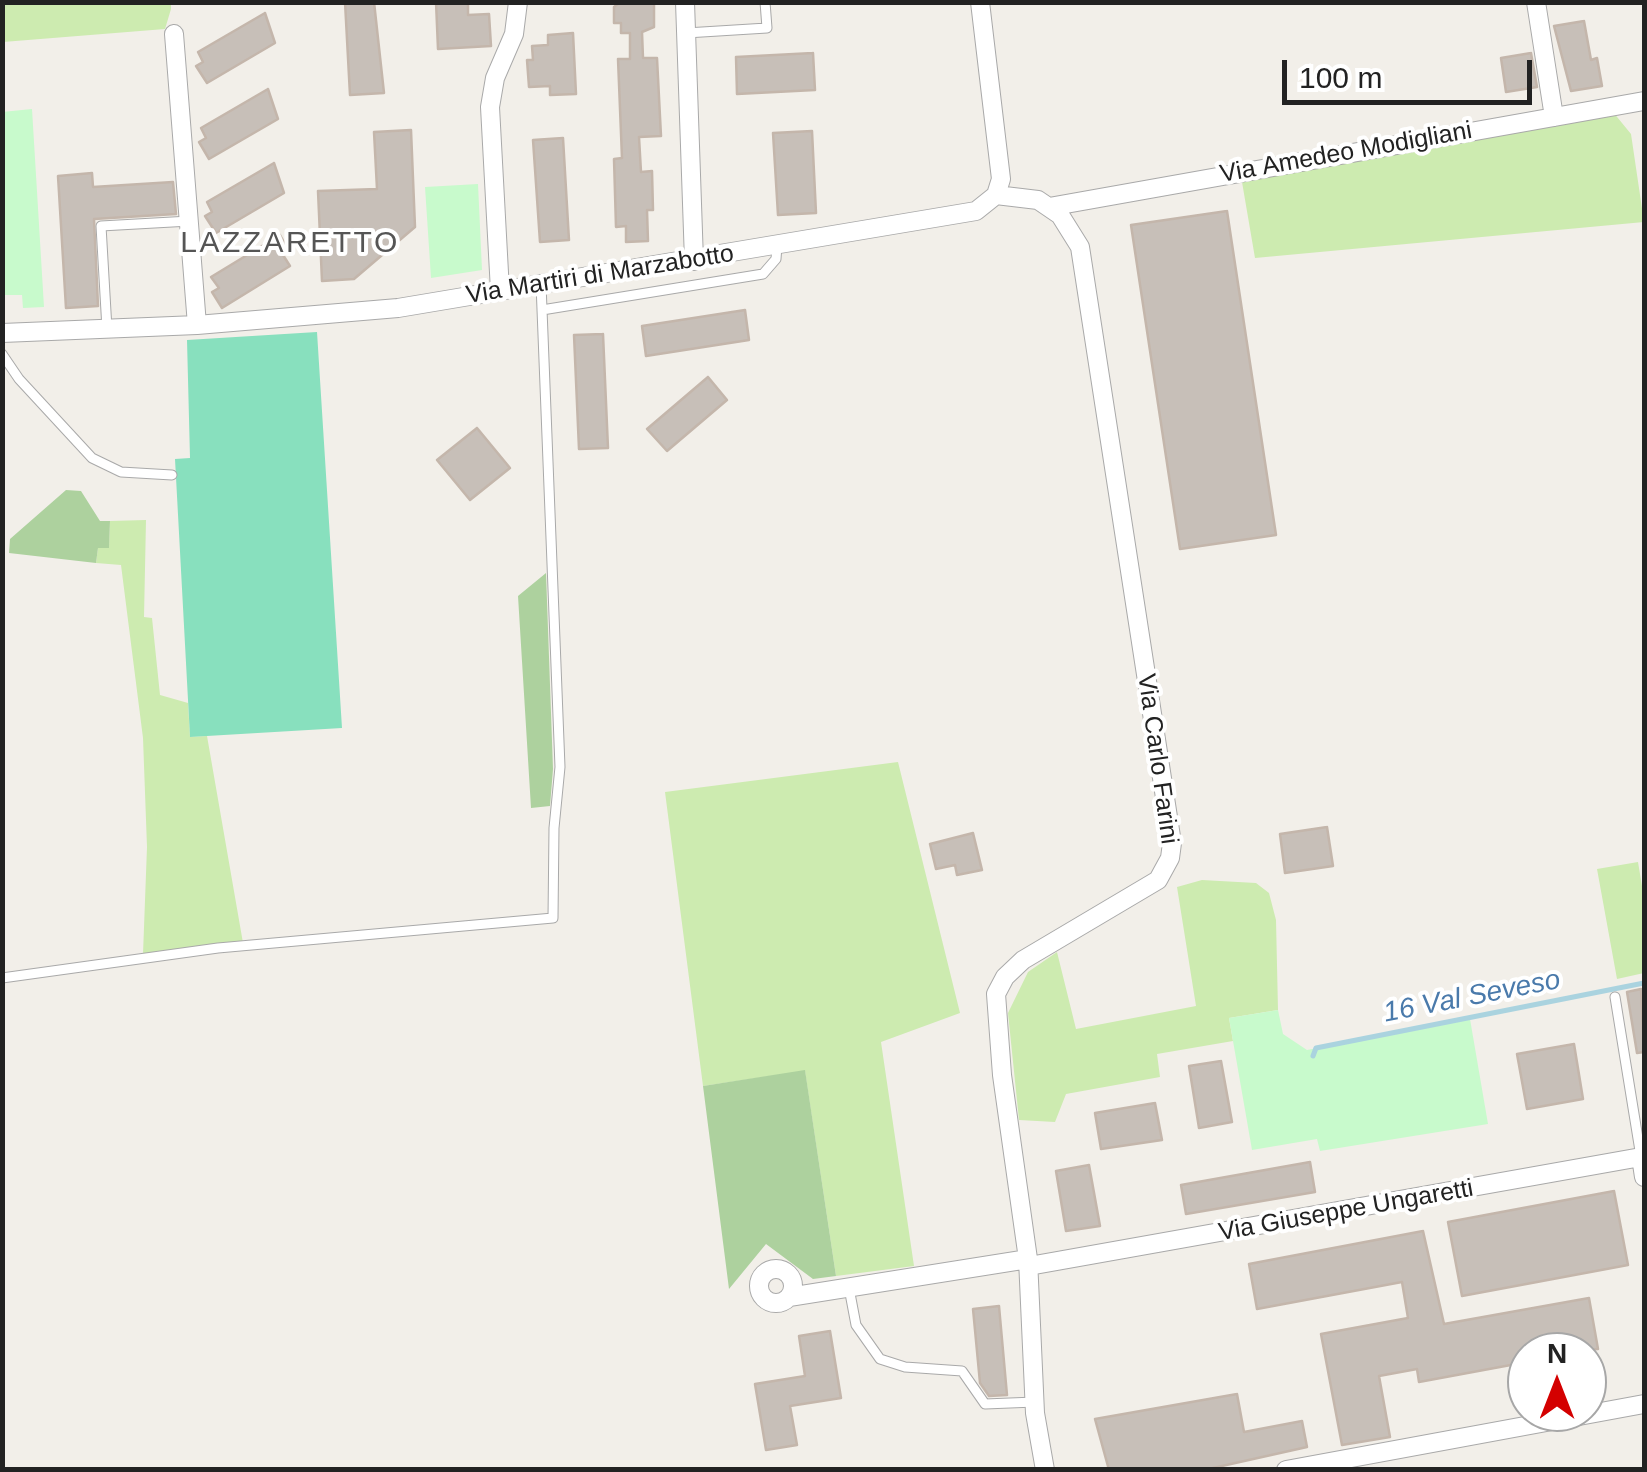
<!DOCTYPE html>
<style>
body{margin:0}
#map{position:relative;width:1647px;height:1472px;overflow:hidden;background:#f2efe9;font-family:Arial,sans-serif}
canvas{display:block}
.frame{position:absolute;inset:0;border:5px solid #222;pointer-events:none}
.north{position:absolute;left:1507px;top:1332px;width:100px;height:100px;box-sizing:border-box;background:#fff;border:2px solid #a7a7a7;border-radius:50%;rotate:0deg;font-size:28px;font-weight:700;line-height:40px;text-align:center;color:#222}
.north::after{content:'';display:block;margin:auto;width:35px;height:45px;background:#d40000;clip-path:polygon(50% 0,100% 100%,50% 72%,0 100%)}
.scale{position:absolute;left:1282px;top:60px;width:250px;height:45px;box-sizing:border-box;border:5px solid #222;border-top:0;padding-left:12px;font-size:30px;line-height:35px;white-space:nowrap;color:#222;-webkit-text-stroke:8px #fff;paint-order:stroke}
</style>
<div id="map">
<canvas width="1647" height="1472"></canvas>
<div class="frame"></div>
<div class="north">N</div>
<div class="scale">100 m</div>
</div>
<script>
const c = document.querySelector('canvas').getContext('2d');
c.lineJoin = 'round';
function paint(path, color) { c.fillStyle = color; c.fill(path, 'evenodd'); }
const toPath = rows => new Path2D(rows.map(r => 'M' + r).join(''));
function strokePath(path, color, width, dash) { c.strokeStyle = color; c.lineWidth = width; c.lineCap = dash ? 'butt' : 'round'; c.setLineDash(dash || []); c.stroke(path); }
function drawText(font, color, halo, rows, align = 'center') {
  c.font = font + ' Arial,sans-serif'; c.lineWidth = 8; c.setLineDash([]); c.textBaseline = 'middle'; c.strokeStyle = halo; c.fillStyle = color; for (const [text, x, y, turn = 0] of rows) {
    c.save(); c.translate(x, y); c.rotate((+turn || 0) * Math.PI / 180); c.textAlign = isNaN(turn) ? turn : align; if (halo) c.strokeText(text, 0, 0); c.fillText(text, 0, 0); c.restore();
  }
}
paint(toPath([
 [3,2,171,2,171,9,165,29,3,42],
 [1613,112,1631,134,1644,222,1255,258,1242,182,1401,148],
 [146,520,144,617,152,618,160,695,188,703,190,737,207,736,243,943,143,954,147,847,143,738,121,565,96,563,98,548,109,547,110,521],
 [898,762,960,1013,881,1042,914,1266,836,1276,805,1071,703,1086,665,792],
 [1638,862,1644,898,1644,973,1617,979,1597,869],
 [1202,880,1256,883,1269,893,1276,920,1278,1010,1229,1018,1233,1041,1157,1054,1160,1077,1066,1094,1055,1122,1019,1120,1008,1013,1028,972,1057,952,1076,1029,1196,1006,1177,887]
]), '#cdebb0');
paint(toPath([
 [66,490,81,491,100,521,110,521,109,548,98,548,96,563,9,553,10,539],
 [546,573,553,769,550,806,531,808,518,596],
 [805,1070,836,1276,813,1279,766,1244,729,1289,703,1086]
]), '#add19e');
paint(toPath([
 [32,109,44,307,23,308,22,295,3,295,2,112],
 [478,184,482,270,431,278,425,187],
 [1278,1010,1283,1034,1307,1050,1470,1019,1488,1124,1320,1151,1317,1139,1252,1150,1229,1018]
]), '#c8facc');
paint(toPath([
 [317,332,342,728,190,737,175,459,190,458,187,340]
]), '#88e0be');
strokePath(toPath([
 [1313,1056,1316,1048,1644,983]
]), '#aad3df', 5);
const building = toPath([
 [345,2,374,2,384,93,350,95,345,2],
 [436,2,468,2,468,15,489,14,491,46,438,49,436,2],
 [620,2,654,2,654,27,642,32,643,58,657,58,661,136,639,137,641,172,652,171,653,210,647,210,648,241,626,242,626,226,616,227,614,159,622,158,618,59,630,59,630,33,621,33,621,23,614,23,614,7,620,2],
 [265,13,275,43,207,83,196,66,203,62,198,52,265,13],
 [1584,21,1591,60,1597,58,1602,86,1571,91,1554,26,1584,21],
 [573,33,576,94,550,95,550,86,529,87,527,60,533,60,532,46,548,45,548,35,573,33],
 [813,53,815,90,737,94,736,57,813,53],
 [1531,53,1537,87,1506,92,1501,58,1531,53],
 [268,89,278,119,209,159,199,142,206,138,201,128,268,89],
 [411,130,415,227,354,279,322,281,318,191,377,189,374,132,411,130],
 [812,131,816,213,778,215,773,133,812,131],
 [563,138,569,240,540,242,533,140,563,138],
 [274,163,284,193,216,233,205,216,212,212,207,202,274,163],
 [92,173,93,187,173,182,176,214,94,219,98,306,66,308,58,176,92,173],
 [1227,211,1276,535,1180,549,1131,225,1227,211],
 [280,235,289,251,283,255,290,266,222,308,212,292,219,288,211,277,280,235],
 [745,310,749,340,646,356,642,326,745,310],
 [603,334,608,448,579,449,574,335,603,334],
 [708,377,727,400,667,451,647,429,708,377],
 [477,428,510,468,470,500,437,460,477,428],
 [1327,827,1333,866,1285,873,1280,834,1327,827],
 [973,833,982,870,957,875,955,865,936,869,930,844,973,833],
 [1641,989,1644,1052,1637,1053,1627,992,1641,989],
 [1574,1044,1583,1099,1527,1109,1517,1054,1574,1044],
 [1221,1061,1232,1122,1199,1128,1189,1066,1221,1061],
 [1155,1103,1162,1140,1101,1149,1095,1113,1155,1103],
 [1310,1162,1315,1192,1186,1214,1181,1185,1310,1162],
 [1089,1165,1100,1226,1066,1231,1056,1171,1089,1165],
 [1614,1191,1628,1265,1462,1296,1448,1222,1614,1191],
 [1423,1231,1444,1324,1589,1298,1598,1349,1527,1352,1527,1362,1419,1382,1417,1369,1379,1376,1390,1437,1342,1445,1321,1334,1408,1318,1402,1282,1257,1309,1249,1264,1423,1231],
 [999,1306,1007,1395,989,1396,980,1383,973,1309,999,1306],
 [830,1331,841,1398,790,1406,797,1445,766,1450,755,1384,805,1376,799,1336,830,1331],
 [1237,1394,1244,1432,1302,1421,1307,1447,1204,1470,1109,1470,1095,1419,1237,1394]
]);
paint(building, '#c7bfb8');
strokePath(building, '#c4b6ab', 2.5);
const lane = toPath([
 [686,33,767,28,765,2],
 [542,310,763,274,776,259,777,246],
 [107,329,101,226,190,221],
 [2,354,19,379,92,458,121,472,172,475],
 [2,978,218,948,553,918,554,828,560,767,541,284],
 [1615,997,1641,1157],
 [849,1288,856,1325,880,1359,905,1367,962,1371,985,1404,1035,1402]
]);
const street = toPath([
 [685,2,694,261],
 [1536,2,1554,117],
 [174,34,197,325],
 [996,195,1038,200,1060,215,1080,247,1172,843,1170,858,1158,880,1023,960,1005,977,996,994,1002,1075,1028,1259,1035,1413,1045,1470],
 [1049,207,1644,101],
 [500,291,490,107,495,78,514,34,518,2],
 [2,333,197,325,398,308,976,211,996,195,1001,179,980,2],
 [1029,1266,1641,1157,1644,1177],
 '759 1286a17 17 0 1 1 34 0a17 17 0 1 1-34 0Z',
 [789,1297,1028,1259],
 [1286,1470,1644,1404]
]);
strokePath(lane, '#a9a9a9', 11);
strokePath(street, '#a9a9a9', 20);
strokePath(lane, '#fff', 9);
strokePath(street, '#fff', 18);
drawText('25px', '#222', '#fff', [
 ["Via Amedeo Modigliani",1346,153,-10],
 ["Via Martiri di Marzabotto",600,275,-9],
 ["Via Carlo Farini",1157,759,82],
 ["Via Giuseppe Ungaretti",1346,1211,-10]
]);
drawText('italic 28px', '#4a7aab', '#fff', [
 ["16 Val Seveso",1472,997,-11]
]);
c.letterSpacing = '2.5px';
drawText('30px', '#555', '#fff', [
 ["LAZZARETTO",290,244]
]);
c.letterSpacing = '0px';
</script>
